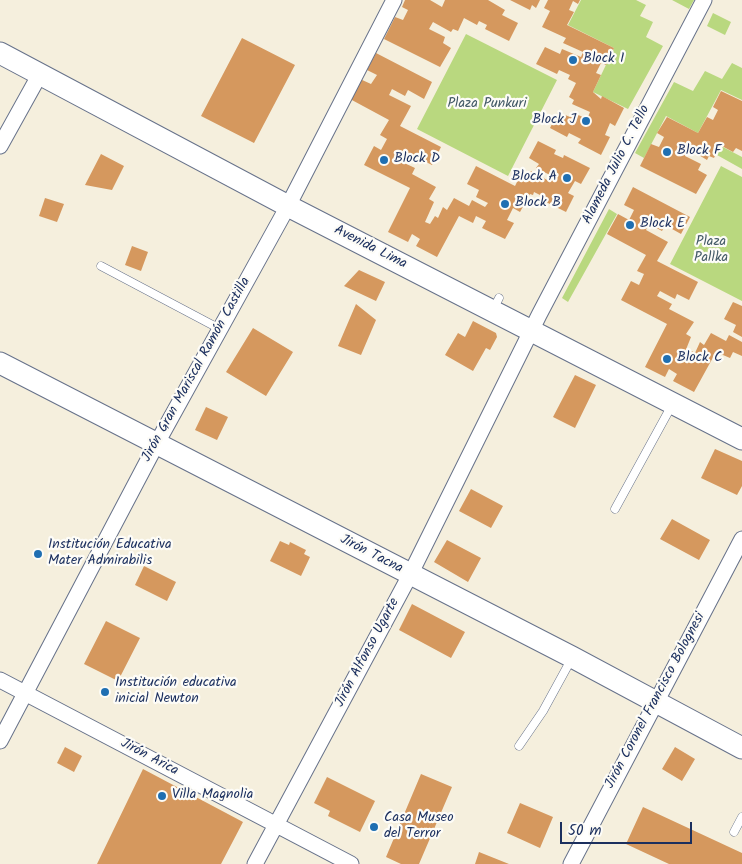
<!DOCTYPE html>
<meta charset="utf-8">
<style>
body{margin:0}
#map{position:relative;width:742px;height:864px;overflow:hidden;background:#f5efdd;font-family:Kalam,sans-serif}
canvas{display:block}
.scale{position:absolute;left:560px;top:822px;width:132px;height:22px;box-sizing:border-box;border:2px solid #1b2f5e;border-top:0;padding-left:6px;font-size:15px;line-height:18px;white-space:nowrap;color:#1b2f5e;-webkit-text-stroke:4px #fdfcf7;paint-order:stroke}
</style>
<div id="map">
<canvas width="742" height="864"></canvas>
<div class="scale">50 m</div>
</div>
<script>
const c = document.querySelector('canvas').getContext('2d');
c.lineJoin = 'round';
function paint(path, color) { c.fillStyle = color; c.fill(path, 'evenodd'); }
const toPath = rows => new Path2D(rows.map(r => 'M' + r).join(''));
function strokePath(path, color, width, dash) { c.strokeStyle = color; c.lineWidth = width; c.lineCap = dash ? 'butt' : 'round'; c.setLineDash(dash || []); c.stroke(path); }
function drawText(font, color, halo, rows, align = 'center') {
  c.font = font + ' Kalam,sans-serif'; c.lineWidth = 4.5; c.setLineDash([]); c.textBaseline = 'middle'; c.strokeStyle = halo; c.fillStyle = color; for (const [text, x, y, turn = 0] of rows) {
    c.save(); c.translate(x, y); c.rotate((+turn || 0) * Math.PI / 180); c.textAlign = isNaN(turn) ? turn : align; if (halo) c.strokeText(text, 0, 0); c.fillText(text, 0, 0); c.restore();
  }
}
paint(toPath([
 [581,0,636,0,646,5,640,16,653,22,646,37,663,46,628,109,593,92,614,48,568,25],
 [672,0,694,0,689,9],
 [713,13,731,22,725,35,707,26],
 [466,34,557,80,508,176,417,129],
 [732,63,742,68,742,100,721,90,698,133,666,116,644,158,635,153,674,82,693,91,705,71,722,79],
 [721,146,742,157,742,169,717,155],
 [721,166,742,177,742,301,670,264],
 [609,209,617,214,568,302,562,298]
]), '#b9d87f');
paint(toPath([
 [405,0,430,0,442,7,445,0,488,0,505,10,502,15,518,23,509,41,485,29,487,25,479,21,477,25,464,18,458,31,453,29,451,32,433,22,429,29,445,37,443,43,451,48,440,67,384,39,395,17,403,20,408,10,402,7],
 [510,0,540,0,536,8,532,5,530,10],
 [548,0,580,0,578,4,573,1,569,10,574,12,567,25,614,48,606,65,601,63,596,73,601,75,593,92,601,99,602,96,624,108,615,126,610,123,605,135,610,137,601,155,578,143,581,139,569,133,567,137,550,128,558,112,570,117,572,112,587,119,590,112,572,104,574,100,569,97,576,83,568,79,570,75,559,70,557,74,536,64,545,47,560,54,562,49,581,57,583,52,563,43,566,38,542,27,550,11,544,8],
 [242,38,295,65,254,143,201,116],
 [376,53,432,82,424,99,408,90,405,96,392,89,389,95,411,106,400,126,441,147,432,165,420,159,418,164,403,156,400,161,415,168,412,174,436,187,429,199,434,202,425,222,430,224,435,216,438,218,443,207,447,210,454,198,469,206,472,200,485,207,488,203,476,197,479,190,467,184,476,166,515,186,522,172,529,175,531,171,549,181,552,176,536,168,539,164,529,158,538,141,556,150,554,154,563,158,564,155,590,168,581,184,575,181,568,193,574,196,566,212,542,200,544,197,534,192,533,195,530,194,520,212,513,208,507,220,514,223,505,239,482,228,486,221,476,216,473,223,459,216,437,257,416,246,420,239,412,234,408,242,388,232,410,188,364,165,374,146,381,150,387,139,380,135,389,120,350,99,360,79,371,84,377,75,367,70],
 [721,91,742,101,742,151,736,148,733,152,720,145,714,158,709,156,707,160,689,149,685,156,701,164,698,170,707,175,696,194,640,166,651,144,659,147,664,137,657,133,667,117,698,133,707,117,713,120,718,110,713,107],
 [101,154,124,166,112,190,85,185],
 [633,187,690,217,681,234,665,225,662,231,649,224,646,230,668,242,657,261,698,282,689,300,677,294,675,299,660,291,657,296,672,304,669,309,694,322,686,334,691,337,683,357,687,360,692,351,695,353,700,342,704,345,711,333,726,341,729,335,742,342,742,356,733,352,730,358,716,352,694,392,673,381,677,374,669,369,665,377,645,367,667,324,621,300,631,281,639,285,644,274,637,271,646,255,607,234,618,214,629,220,634,210,624,205],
 [45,198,64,204,57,222,39,216],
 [132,246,148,252,141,271,125,265],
 [359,270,385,282,376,301,344,286],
 [733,302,742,306,742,337,733,332,736,325,724,319],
 [356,304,376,320,361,355,338,346],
 [473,321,496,333,497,337,490,350,486,348,473,371,445,355,458,333,465,337],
 [253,328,293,352,266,396,226,372],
 [575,375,596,385,575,428,553,417],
 [206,407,228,417,217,440,195,430],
 [715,449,742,461,742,486,737,495,701,478],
 [471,489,503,506,491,528,459,511],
 [672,519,710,540,699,560,660,539],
 [447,540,481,558,468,582,434,562],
 [280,541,289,545,290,542,306,550,304,554,310,557,301,576,270,561],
 [144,566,176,582,167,601,135,585],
 [412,604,465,632,451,658,399,630],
 [106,621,140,638,118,681,84,664],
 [65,747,82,756,74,772,57,763],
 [675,747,695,759,682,781,662,769],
 [143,769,243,822,221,864,97,864],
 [421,774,452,787,419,864,401,864,386,857],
 [327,777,375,801,360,832,328,816,330,811,314,803],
 [520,803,553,817,540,848,507,833],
 [643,807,742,853,742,864,669,864,626,844],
 [479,852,509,864,475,864]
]), '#d5985e');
const lane = toPath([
 [101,266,220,329],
 [493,310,499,298],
 [615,509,672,405],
 [519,746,543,711,572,658],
 [734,832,742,817]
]);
const street = toPath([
 [0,146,40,74],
 [0,680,351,864],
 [0,741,157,443,288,206,394,0],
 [255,864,410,575,539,315,704,0],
 [571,864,742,539]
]);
const secondary = toPath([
 [0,53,288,206,742,439],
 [0,363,572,657,742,748]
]);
strokePath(lane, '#67728a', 9);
strokePath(street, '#67728a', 17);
strokePath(secondary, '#67728a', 23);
strokePath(lane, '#fff', 8);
strokePath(street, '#fff', 15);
strokePath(secondary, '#fff', 21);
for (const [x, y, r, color] of [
 [573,60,5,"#1f6fb2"],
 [586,121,5,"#1f6fb2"],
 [667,152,5,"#1f6fb2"],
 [384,160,5,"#1f6fb2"],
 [567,178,5,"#1f6fb2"],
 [505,204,5,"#1f6fb2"],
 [630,225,5,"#1f6fb2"],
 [667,359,5,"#1f6fb2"],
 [38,554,5,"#1f6fb2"],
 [105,692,5,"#1f6fb2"],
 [162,796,5,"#1f6fb2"],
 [374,827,5,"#1f6fb2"]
]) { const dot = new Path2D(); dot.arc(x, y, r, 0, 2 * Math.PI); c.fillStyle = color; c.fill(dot); strokePath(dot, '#fdfcf7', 2); }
drawText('14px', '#1b2f5e', '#fdfcf7', [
 ["Block I",583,60],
 ["Block J",576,121,"right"],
 ["Block F",677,152],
 ["Block D",394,160],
 ["Block A",557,178,"right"],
 ["Block B",515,204],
 ["Block E",640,225],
 ["Block C",677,359],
 ["Institución Educativa",48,546],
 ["Mater Admirabilis",48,562],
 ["Institución educativa",115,684],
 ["inicial Newton",115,700],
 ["Villa Magnolia",172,796],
 ["Casa Museo",384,819],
 ["del Terror",384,835]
], 'left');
drawText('14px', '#425966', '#fdfcf7', [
 ["Plaza Punkuri",487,105],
 ["Plaza",711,243],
 ["Pallka",711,259]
]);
drawText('14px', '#1b2f5e', '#fdfcf7', [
 ["Alameda Julio C. Tello",617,165,-63],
 ["Avenida Lima",370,248,27],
 ["Jirón Gran Mariscal Ramón Castilla",197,370,-61],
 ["Jirón Tacna",371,555,27],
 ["Jirón Alfonso Ugarte",368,653,-62],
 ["Jirón Coronel Francisco Bolognesi",656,701,-62],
 ["Jirón Arica",149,758,28]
]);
</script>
